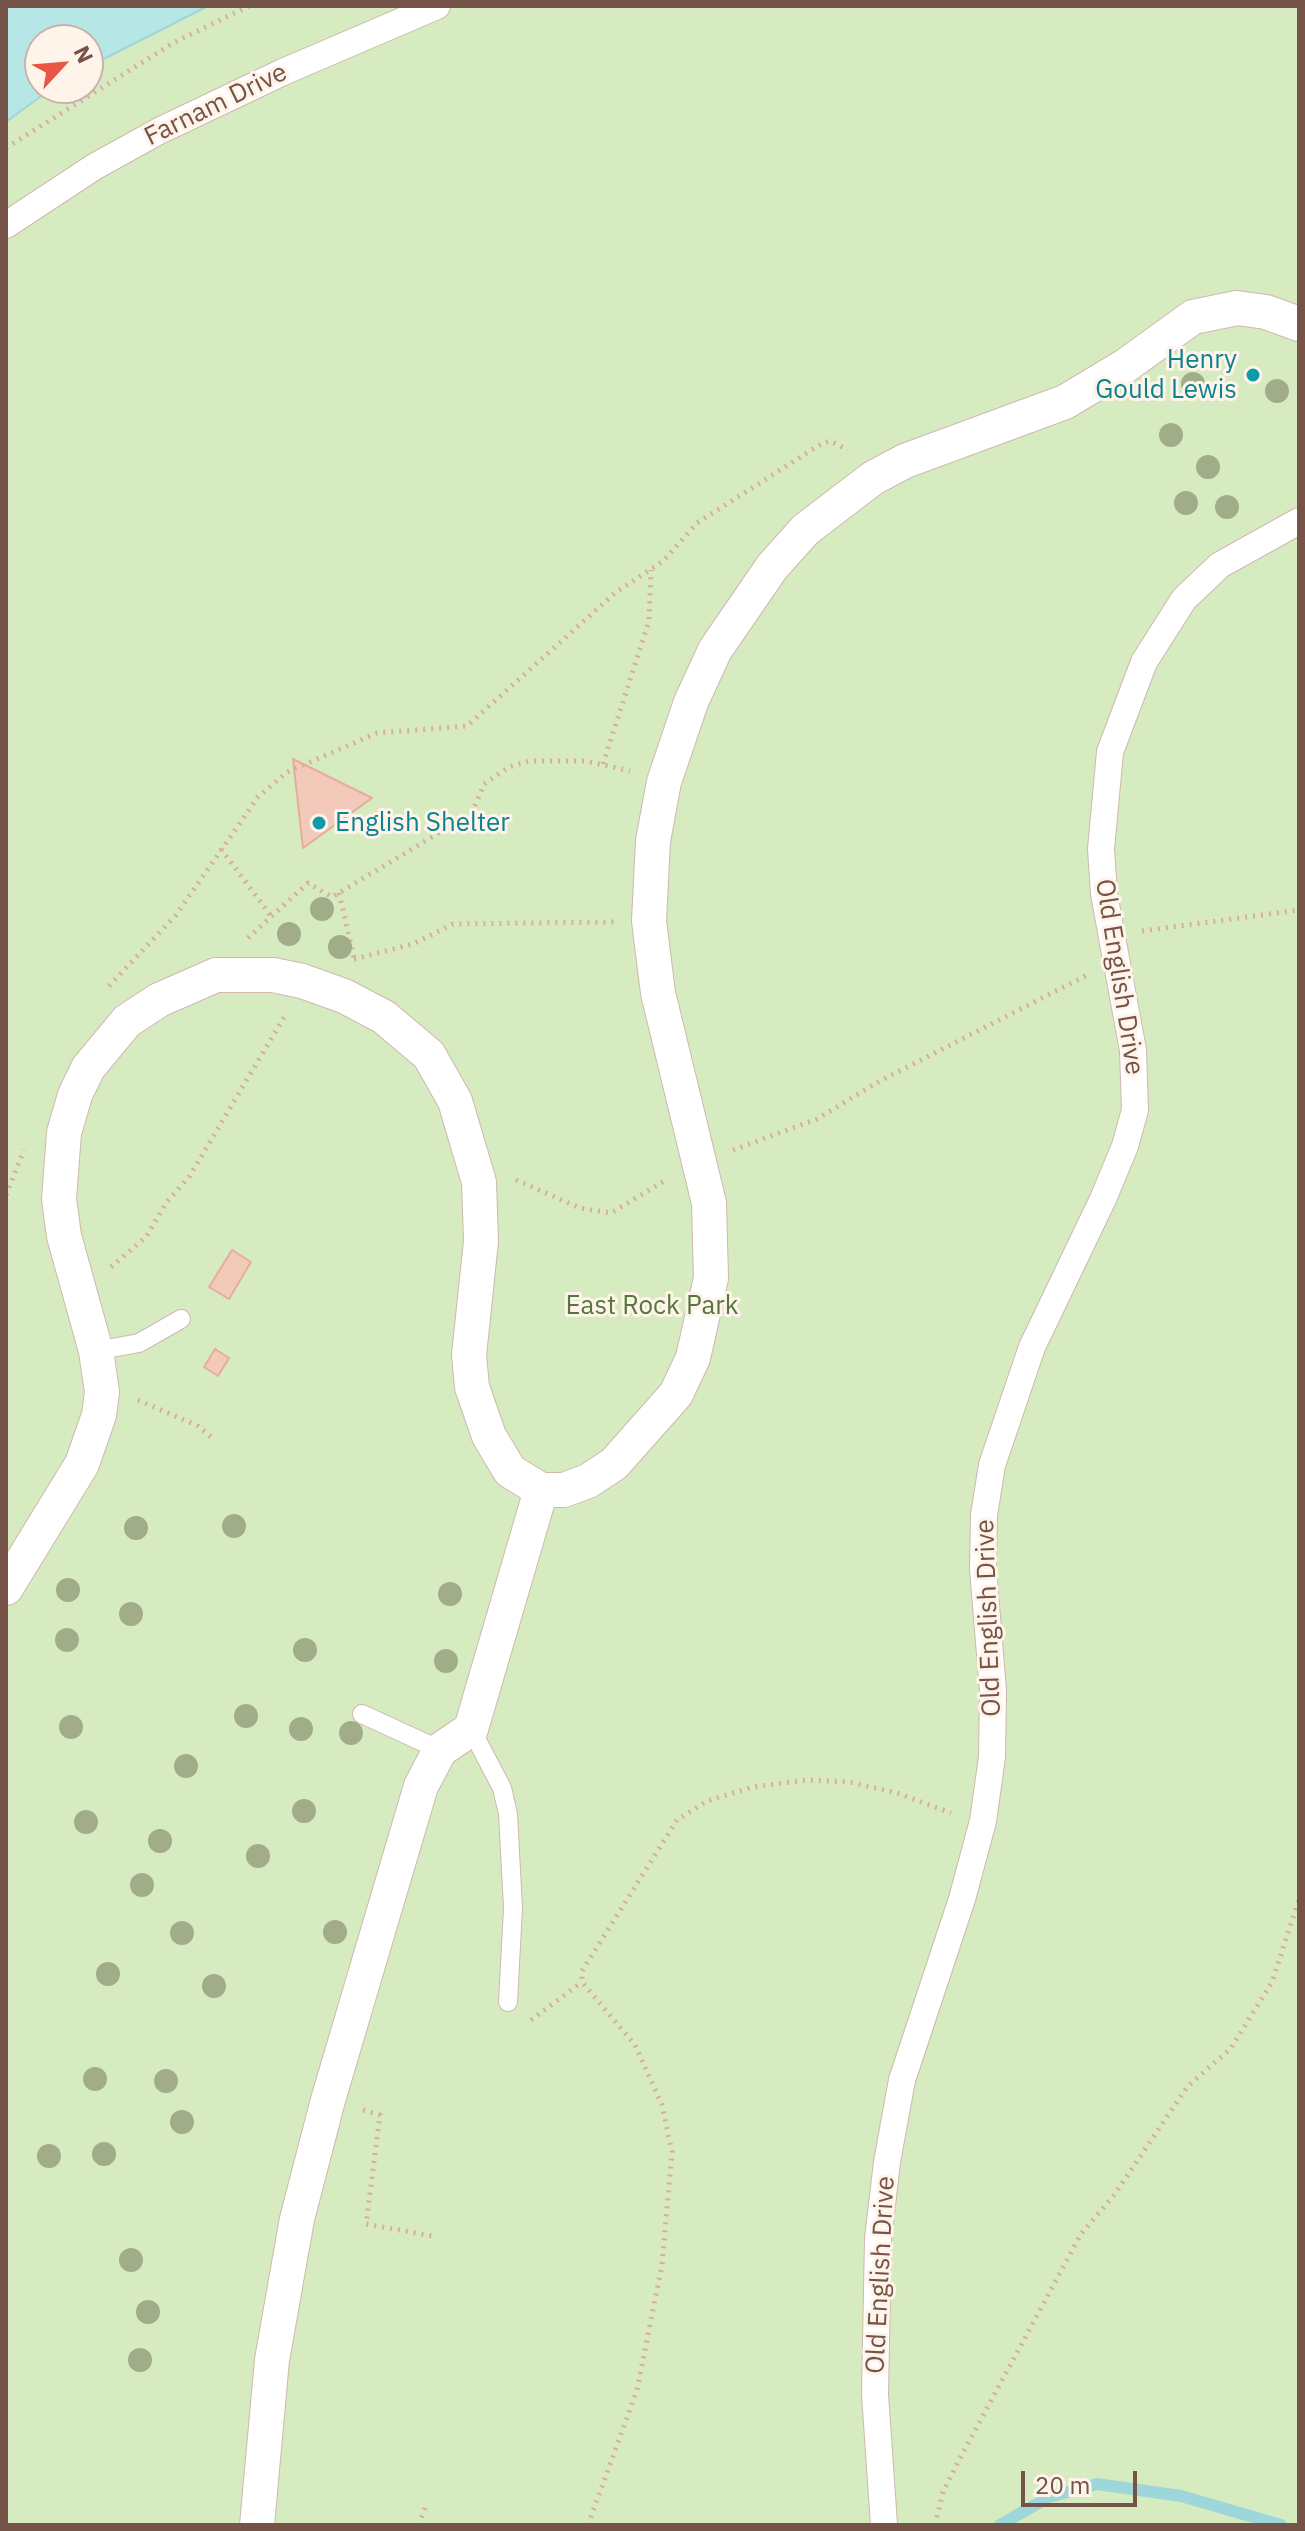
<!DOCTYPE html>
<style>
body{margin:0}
#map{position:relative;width:1305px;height:2531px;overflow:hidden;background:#fdf0e3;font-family:"IBM Plex Sans",sans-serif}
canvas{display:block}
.frame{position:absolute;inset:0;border:8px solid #765349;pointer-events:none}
.north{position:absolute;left:24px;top:24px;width:80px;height:80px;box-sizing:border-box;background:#fff4ea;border:2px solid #c8b4aa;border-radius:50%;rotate:64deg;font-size:22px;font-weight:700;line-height:32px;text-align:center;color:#765349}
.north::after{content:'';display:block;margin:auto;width:28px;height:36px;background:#ea5645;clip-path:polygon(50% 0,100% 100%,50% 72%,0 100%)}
.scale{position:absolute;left:1021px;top:2471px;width:116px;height:36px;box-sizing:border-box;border:4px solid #765349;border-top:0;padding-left:10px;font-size:24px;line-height:28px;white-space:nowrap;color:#765349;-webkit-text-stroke:6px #fff4ea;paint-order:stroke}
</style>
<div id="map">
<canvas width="1305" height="2531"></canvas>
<div class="frame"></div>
<div class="north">N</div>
<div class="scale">20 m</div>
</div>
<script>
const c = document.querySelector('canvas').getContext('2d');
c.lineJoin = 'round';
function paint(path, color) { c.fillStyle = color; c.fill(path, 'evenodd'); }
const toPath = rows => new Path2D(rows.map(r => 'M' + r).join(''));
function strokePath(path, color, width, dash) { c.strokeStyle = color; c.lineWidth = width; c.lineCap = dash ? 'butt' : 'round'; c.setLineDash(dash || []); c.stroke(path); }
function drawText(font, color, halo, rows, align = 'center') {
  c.font = font + ' "IBM Plex Sans",sans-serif'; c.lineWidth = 6; c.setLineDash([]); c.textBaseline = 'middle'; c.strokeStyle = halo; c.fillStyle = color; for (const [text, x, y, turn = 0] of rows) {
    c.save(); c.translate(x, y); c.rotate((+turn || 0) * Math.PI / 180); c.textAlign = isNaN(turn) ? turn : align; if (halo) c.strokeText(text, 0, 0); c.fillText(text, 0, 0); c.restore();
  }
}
paint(toPath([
 [6,6,1299,6,1299,2525,6,2525],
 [40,40,88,40,88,88,40,88]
]), '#d7ebc1');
const water = toPath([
 [6,6,208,6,88,67,88,40,40,40,40,88,52,88,6,122,6,6]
]);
paint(water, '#b7e6e7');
strokePath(water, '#9dd7d9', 2);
strokePath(toPath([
 [1000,2525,1049,2497,1097,2484,1181,2496,1281,2525]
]), '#9dd7d9', 12);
const building = toPath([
 [293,759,372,798,303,848,293,759],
 [232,1250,251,1262,229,1299,209,1287,232,1250],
 [215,1349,229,1358,218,1376,204,1367,215,1349]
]);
paint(building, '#f3caba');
strokePath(building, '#e6ae9a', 2);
const service = toPath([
 [96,1351,139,1343,181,1319],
 [362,1714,440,1750],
 [471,1729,502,1788,508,1814,513,1908,508,2002]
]);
const pedestrian = toPath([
 [6,225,94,167,159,131,283,72,437,6],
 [884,2525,875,2394,878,2239,887,2162,902,2080,962,1899,983,1821,992,1757,993,1691,983,1569,984,1515,992,1465,1032,1347,1103,1199,1125,1146,1135,1110,1133,1050,1104,894,1101,849,1110,752,1144,662,1184,599,1220,565,1299,521]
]);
const minor = toPath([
 [6,1588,82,1464,99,1415,102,1392,96,1351,64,1236,59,1199,64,1133,75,1095,88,1068,127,1021,159,1000,216,975,273,975,302,981,344,996,384,1017,429,1055,455,1101,479,1182,481,1241,469,1355,472,1387,489,1436,510,1471,541,1490,564,1490,588,1481,614,1464,676,1394,693,1358,711,1278,709,1203,658,993,649,921,653,841,664,782,691,702,715,650,772,567,805,530,873,478,905,461,1065,402,1125,366,1193,317,1237,308,1266,312,1299,324],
 [257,2525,272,2360,297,2219,328,2100,421,1786,440,1750,471,1729,541,1490]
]);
strokePath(service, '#d0b8ad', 20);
strokePath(pedestrian, '#d0b8ad', 28);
strokePath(minor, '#d0b8ad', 36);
strokePath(toPath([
 [6,148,173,43,249,6],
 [603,764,649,621,651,570],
 [221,849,271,916],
 [339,893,355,962],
 [1142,931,1299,910],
 [248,938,308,883,332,897,472,813,484,784,509,767,529,761,585,761,630,771],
 [354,959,413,944,453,924,616,922],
 [109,986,176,915,258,797,287,772,377,733,467,726,615,593,663,561,697,523,821,444,830,441,848,450],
 [733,1150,817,1119,880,1081,1089,974],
 [516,1180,580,1208,611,1213,666,1180],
 [6,1195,24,1150],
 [111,1267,146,1237,166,1203,189,1177,286,1014],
 [138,1400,198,1426,211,1437],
 [531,2020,582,1982],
 [363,2110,380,2115,366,2224,432,2236],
 [419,2525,425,2508],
 [588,2525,637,2390,662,2265,672,2152,662,2105,635,2045,582,1982,582,1971,677,1820,707,1801,753,1787,806,1780,849,1782,897,1793,951,1813],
 [935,2525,943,2492,958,2462,1081,2234,1115,2194,1187,2087,1231,2048,1272,1982,1299,1899]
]), '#d8ad9d', 5, [2, 6]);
strokePath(service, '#fff', 18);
strokePath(pedestrian, '#fff', 26);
strokePath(minor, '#fff', 34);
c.fillStyle = '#a1ad88';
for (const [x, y] of [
 [1193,384],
 [1277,391],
 [1171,435],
 [1208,467],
 [1186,503],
 [1227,507],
 [322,909],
 [289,934],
 [340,947],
 [234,1526],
 [136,1528],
 [68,1590],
 [450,1594],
 [131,1614],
 [67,1640],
 [305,1650],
 [446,1661],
 [246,1716],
 [71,1727],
 [301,1729],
 [351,1733],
 [186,1766],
 [304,1811],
 [86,1822],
 [160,1841],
 [258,1856],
 [142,1885],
 [335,1932],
 [182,1933],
 [108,1974],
 [214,1986],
 [95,2079],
 [166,2081],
 [182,2122],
 [104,2154],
 [49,2156],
 [131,2260],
 [148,2312],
 [140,2360]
]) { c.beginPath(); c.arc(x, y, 12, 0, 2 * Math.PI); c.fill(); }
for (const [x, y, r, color] of [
 [1253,375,8,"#0f9aa8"],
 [319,823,8,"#0f9aa8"]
]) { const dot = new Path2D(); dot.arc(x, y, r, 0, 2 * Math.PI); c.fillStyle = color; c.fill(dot); strokePath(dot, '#fff4ea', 3); }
drawText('26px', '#765349', '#fff4ea', [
 ["Farnam Drive",216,105,-26],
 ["Old English Drive",1119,977,81],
 ["Old English Drive",989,1618,-92],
 ["Old English Drive",881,2275,-87]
]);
drawText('26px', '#0d838f', '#fff4ea', [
 ["Henry",1237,360],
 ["Gould Lewis",1237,390],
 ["English Shelter",335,823,"left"]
], 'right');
drawText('26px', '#55763d', '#fff4ea', [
 ["East Rock Park",652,1306]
]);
</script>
